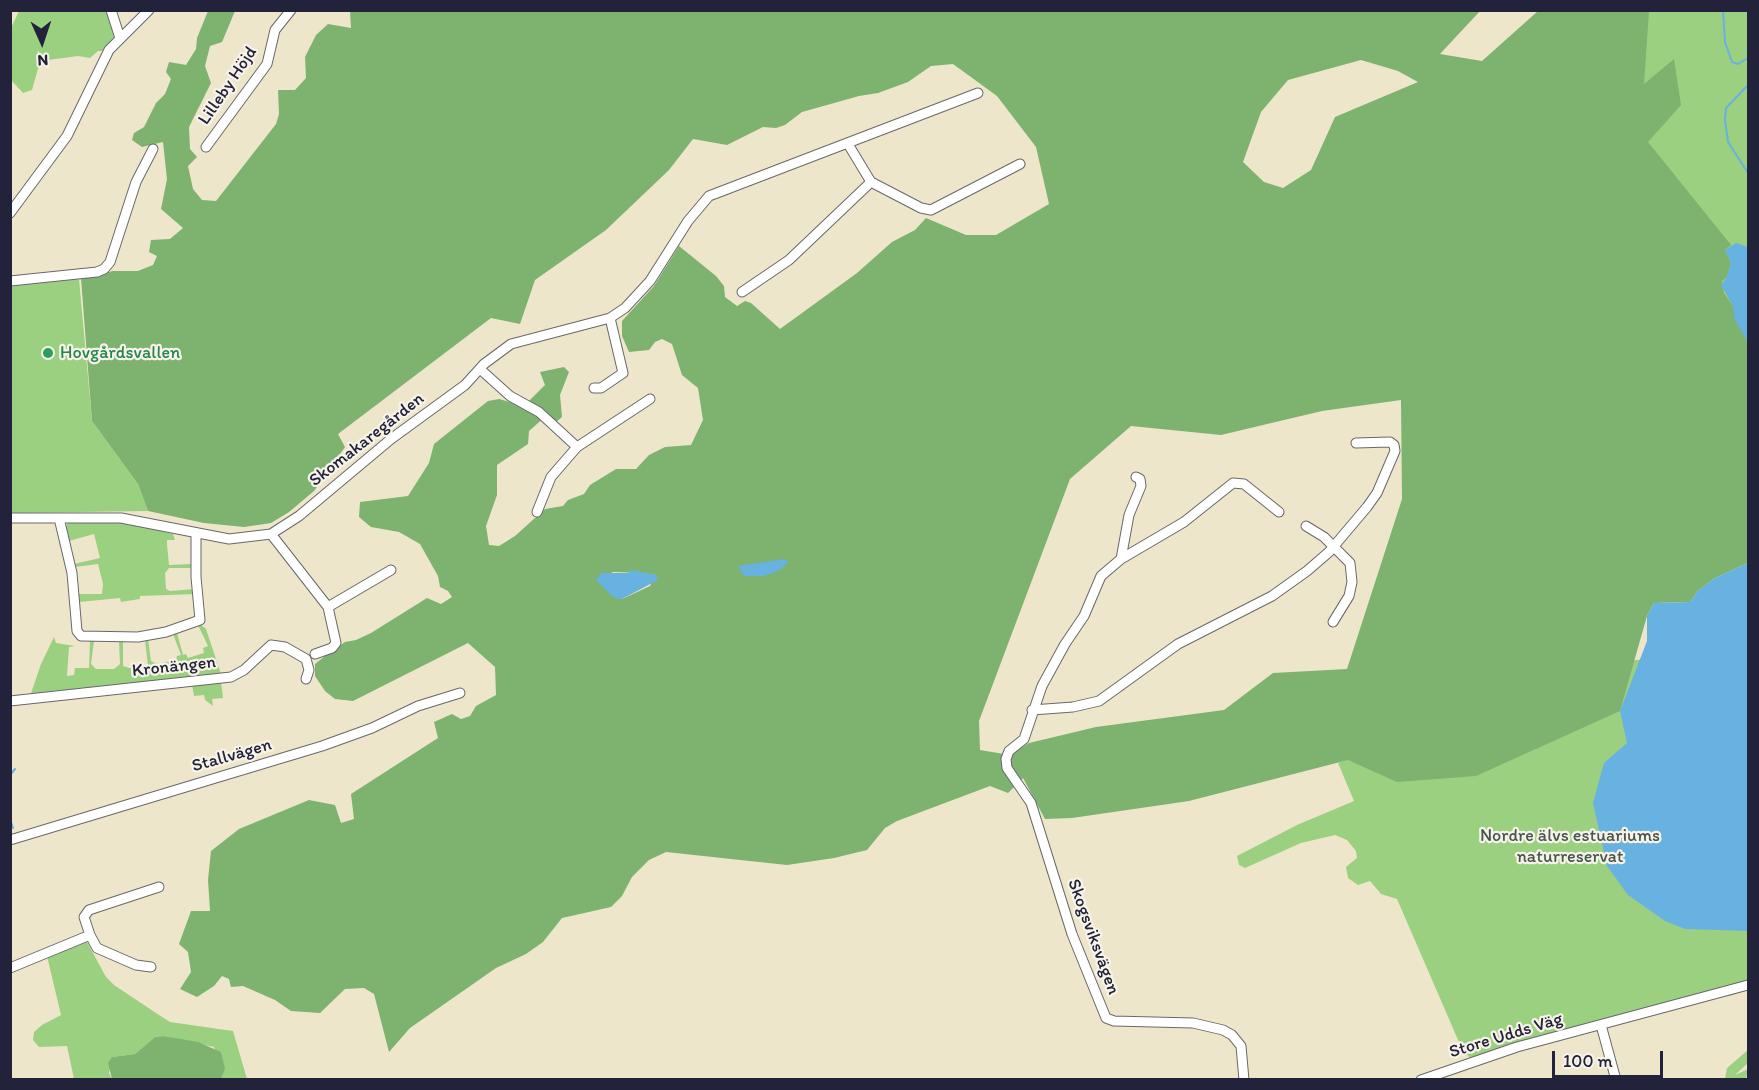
<!DOCTYPE html>
<meta charset="utf-8">
<style>
body{margin:0}
#map{position:relative;width:1759px;height:1090px;overflow:hidden;background:#eee6cb;font-family:Itim,sans-serif}
canvas{display:block}
.frame{position:absolute;inset:0;border:12px solid #22223b;pointer-events:none}
.north{position:absolute;left:12px;top:12px;width:60px;height:60px;-webkit-text-stroke:4px #f7f3e8;paint-order:stroke;rotate:177deg;font-size:16px;font-weight:700;line-height:24px;text-align:center;color:#22223b}
.north::after{content:'';display:block;margin:auto;width:21px;height:27px;background:#22223b;clip-path:polygon(50% 0,100% 100%,50% 72%,0 100%)}
.scale{position:absolute;left:1552px;top:1051px;width:111px;height:27px;box-sizing:border-box;border:3px solid #22223b;border-top:0;padding-left:8px;font-size:18px;line-height:21px;white-space:nowrap;color:#22223b;-webkit-text-stroke:4px #f7f3e8;paint-order:stroke}
</style>
<div id="map">
<canvas width="1759" height="1090"></canvas>
<div class="frame"></div>
<div class="north">N</div>
<div class="scale">100 m</div>
</div>
<script>
const c = document.querySelector('canvas').getContext('2d');
c.lineJoin = 'round';
function paint(path, color) { c.fillStyle = color; c.fill(path, 'evenodd'); }
const toPath = rows => new Path2D(rows.map(r => 'M' + r).join(''));
function strokePath(path, color, width, dash) { c.strokeStyle = color; c.lineWidth = width; c.lineCap = dash ? 'butt' : 'round'; c.setLineDash(dash || []); c.stroke(path); }
function drawText(font, color, halo, rows, align = 'center') {
  c.font = font + ' Itim,sans-serif'; c.lineWidth = 4.5; c.setLineDash([]); c.textBaseline = 'middle'; c.strokeStyle = halo; c.fillStyle = color; for (const [text, x, y, turn = 0] of rows) {
    c.save(); c.translate(x, y); c.rotate((+turn || 0) * Math.PI / 180); c.textAlign = isNaN(turn) ? turn : align; if (halo) c.strokeText(text, 0, 0); c.fillText(text, 0, 0); c.restore();
  }
}
paint(toPath([
 [19,11,108,11,114,37,102,51,98,51,90,58,78,56,48,60,39,65,32,90,23,93,11,80,11,28],
 [1636,11,1748,11,1748,400,1600,146],
 [79,279,92,421,138,484,148,511,11,513,11,284],
 [68,522,125,522,173,534,175,540,167,540,167,544,169,565,192,564,192,568,169,568,165,573,166,589,170,591,195,589,196,594,140,596,140,599,121,602,120,598,79,602,79,594,102,594,103,584,98,564,75,567,74,564,100,558,94,534,69,541,65,530],
 [1748,570,1748,990,1729,996,1727,989,1470,1060,1468,1055,1465,1056,1397,899,1381,894,1370,881,1358,885,1348,878,1346,867,1357,858,1356,851,1347,840,1335,835,1301,843,1245,868,1239,865,1237,856,1297,825,1354,801,1338,763,1591,664,1670,657],
 [200,624,206,629,221,674,29,699,41,664,54,637,56,643,75,646,69,647,67,676,74,675,75,668,89,668,90,641,94,641,91,664,96,669,114,669,120,664,119,642,123,642,123,666,129,668,148,666,145,640,148,639,151,661,157,664,176,660,177,656,181,655,173,634,177,633,183,655,186,654,188,658,204,653,203,648,208,646,198,625],
 [221,682,223,698,212,699,213,706,205,700,204,695,194,696,192,685],
 [87,942,106,977,114,985,159,1015,170,1022,233,1031,247,1079,219,1079,221,1078,214,1047,163,1036,155,1037,135,1054,112,1057,109,1073,112,1079,74,1079,67,1046,39,1047,33,1040,34,1032,42,1025,61,1015,47,956],
 [1748,1050,1748,1063,1735,1075,1748,1069,1746,1079,1725,1079,1727,1068]
]), '#9cd081');
paint(toPath([
 [1481,10,1440,54,1482,61,1538,11,1649,11,1644,84,1674,59,1681,105,1648,142,1731,245,1725,250,1731,263,1727,277,1722,281,1724,293,1733,306,1748,342,1748,563,1713,579,1698,591,1690,602,1654,603,1647,616,1620,711,1476,776,1397,782,1348,760,1189,801,1072,818,1045,819,1023,778,1008,793,990,786,897,821,885,828,867,850,834,858,787,865,666,852,649,860,632,877,622,896,611,907,562,918,543,942,526,954,496,968,410,1028,389,1052,374,994,364,988,345,989,320,1013,291,1011,275,1000,243,986,231,987,229,979,222,976,214,986,197,997,180,989,191,972,188,952,179,944,191,911,210,911,208,880,211,851,239,829,309,800,335,805,341,823,354,819,351,794,438,738,434,722,452,714,461,719,470,716,476,706,496,695,495,667,468,643,353,701,335,699,325,691,315,676,315,664,330,652,345,642,356,640,371,633,427,598,441,604,452,597,448,591,440,587,438,576,420,544,399,532,371,527,359,517,360,502,408,496,429,463,434,444,488,401,499,399,517,404,529,401,545,385,540,372,564,367,569,372,560,395,562,417,556,422,546,416,529,431,528,444,497,465,497,495,486,526,489,545,499,546,515,536,545,509,563,506,568,500,584,494,590,485,616,469,636,469,649,455,665,447,691,445,703,420,698,388,682,375,672,344,662,339,655,342,649,350,629,352,622,336,622,321,654,286,679,246,716,276,724,286,725,297,737,306,745,301,751,303,780,329,857,273,892,242,915,230,926,218,966,235,996,235,1049,204,1036,147,997,96,953,64,931,66,908,82,878,93,859,96,802,112,785,125,776,128,763,127,727,145,693,139,669,170,606,230,535,280,520,324,491,318,338,434,345,447,314,491,289,512,271,523,244,527,204,523,148,511,138,484,92,421,81,278,113,271,138,271,153,265,157,256,149,252,151,240,170,239,183,228,161,209,167,179,163,142,142,147,132,140,134,133,144,127,156,103,165,94,171,79,166,72,169,62,186,65,196,49,197,38,208,11,235,11,222,42,210,46,205,66,211,83,189,127,190,149,197,157,188,166,193,189,202,200,216,201,276,124,279,114,278,90,295,90,306,78,305,57,316,35,328,24,351,28,350,11],
 [1361,60,1398,71,1418,82,1335,117,1311,170,1283,188,1264,182,1243,162,1261,112,1288,80],
 [1401,400,1402,499,1347,669,1273,673,1224,710,1096,727,1029,743,1010,755,980,750,979,721,1070,479,1131,426,1221,435,1322,411],
 [612,572,644,573,655,575,650,586,622,599],
 [163,1036,198,1042,221,1052,225,1069,221,1078,112,1079,108,1063,112,1057,135,1054,155,1037]
]), '#7db26f');
paint(toPath([
 [1736,243,1748,247,1748,343,1734,318,1733,306,1721,285,1727,277,1731,263,1725,250],
 [784,559,789,562,778,571,764,576,744,576,738,566],
 [1748,563,1748,931,1685,929,1665,921,1628,895,1607,866,1593,803,1604,763,1627,743,1620,711,1647,641,1647,616,1654,603,1690,602,1698,591,1713,579],
 [632,570,656,575,658,580,622,599,614,598,596,580,601,573,628,573]
]), '#67b2e0');
strokePath(toPath([
 [1723,10,1725,42,1732,62,1738,64,1748,58],
 [1748,85,1726,108,1725,120,1728,142,1748,173],
 [10,775,15,769],
 [10,819,13,828]
]), '#67b2e0', 2);
const minor = toPath([
 [111,10,120,38],
 [848,144,871,182,921,208,931,210,1020,164],
 [206,147,267,64,275,30,291,10],
 [10,213,67,136,109,50,149,10],
 [10,281,97,272,104,269,110,262,136,182,153,149],
 [742,292,789,260,871,182],
 [480,369,510,396,539,412,577,447,551,477,537,512],
 [594,388,601,388,623,373,610,318],
 [577,447,650,399],
 [10,518,121,518,229,539,271,534,299,516,391,439,465,385,484,364,511,344,610,318,625,308,650,281,688,221,709,196,978,93],
 [59,518,72,573,77,631,81,636,138,637,166,632,200,620,196,577,196,534],
 [1306,526,1324,537,1350,563,1352,582,1349,596,1333,622],
 [271,534,328,607,336,643,332,648,315,654],
 [1121,559,1129,515,1141,486,1140,479,1136,477],
 [328,607,391,570],
 [10,701,231,677,244,670,271,645,285,647,306,659,309,670,306,679],
 [1032,710,1073,707,1099,701,1178,644,1272,596,1307,571,1329,552,1367,507,1377,493,1395,451,1394,445,1390,442,1356,443],
 [10,840,322,746,372,728,418,706,460,693],
 [90,935,97,948,136,965,151,967],
 [10,968,90,935,84,917,89,910,159,887],
 [1601,1025,1616,1080],
 [1244,1080,1241,1046,1232,1035,1223,1030,1193,1023,1114,1021,1106,1018,1072,934,1031,803,1007,768,1006,759,1009,751,1024,739,1042,686,1065,644,1084,616,1101,576,1121,559,1184,522,1233,483,1244,484,1279,512],
 [1421,1080,1517,1047,1748,985]
]);
strokePath(minor, '#69676d', 11);
strokePath(minor, '#fff', 9);
for (const [x, y, r, color] of [
 [48,353,6,"#2e9e5b"]
]) { const dot = new Path2D(); dot.arc(x, y, r, 0, 2 * Math.PI); c.fillStyle = color; c.fill(dot); strokePath(dot, '#f7f3e8', 2); }
drawText('18px', '#22223b', '#f7f3e8', [
 ["Lilleby Höjd",228,86,-56],
 ["Skomakaregården",367,440,-38],
 ["Kronängen",174,667,-6],
 ["Stallvägen",232,756,-16],
 ["Skogsviksvägen",1093,937,70],
 ["Store Udds Väg",1506,1036,-17]
]);
drawText('18px', '#27864d', '#f7f3e8', [
 ["Hovgårdsvallen",60,353]
], 'left');
drawText('18px', '#475650', '#f7f3e8', [
 ["Nordre älvs estuariums",1570,836],
 ["naturreservat",1570,857]
]);
</script>
